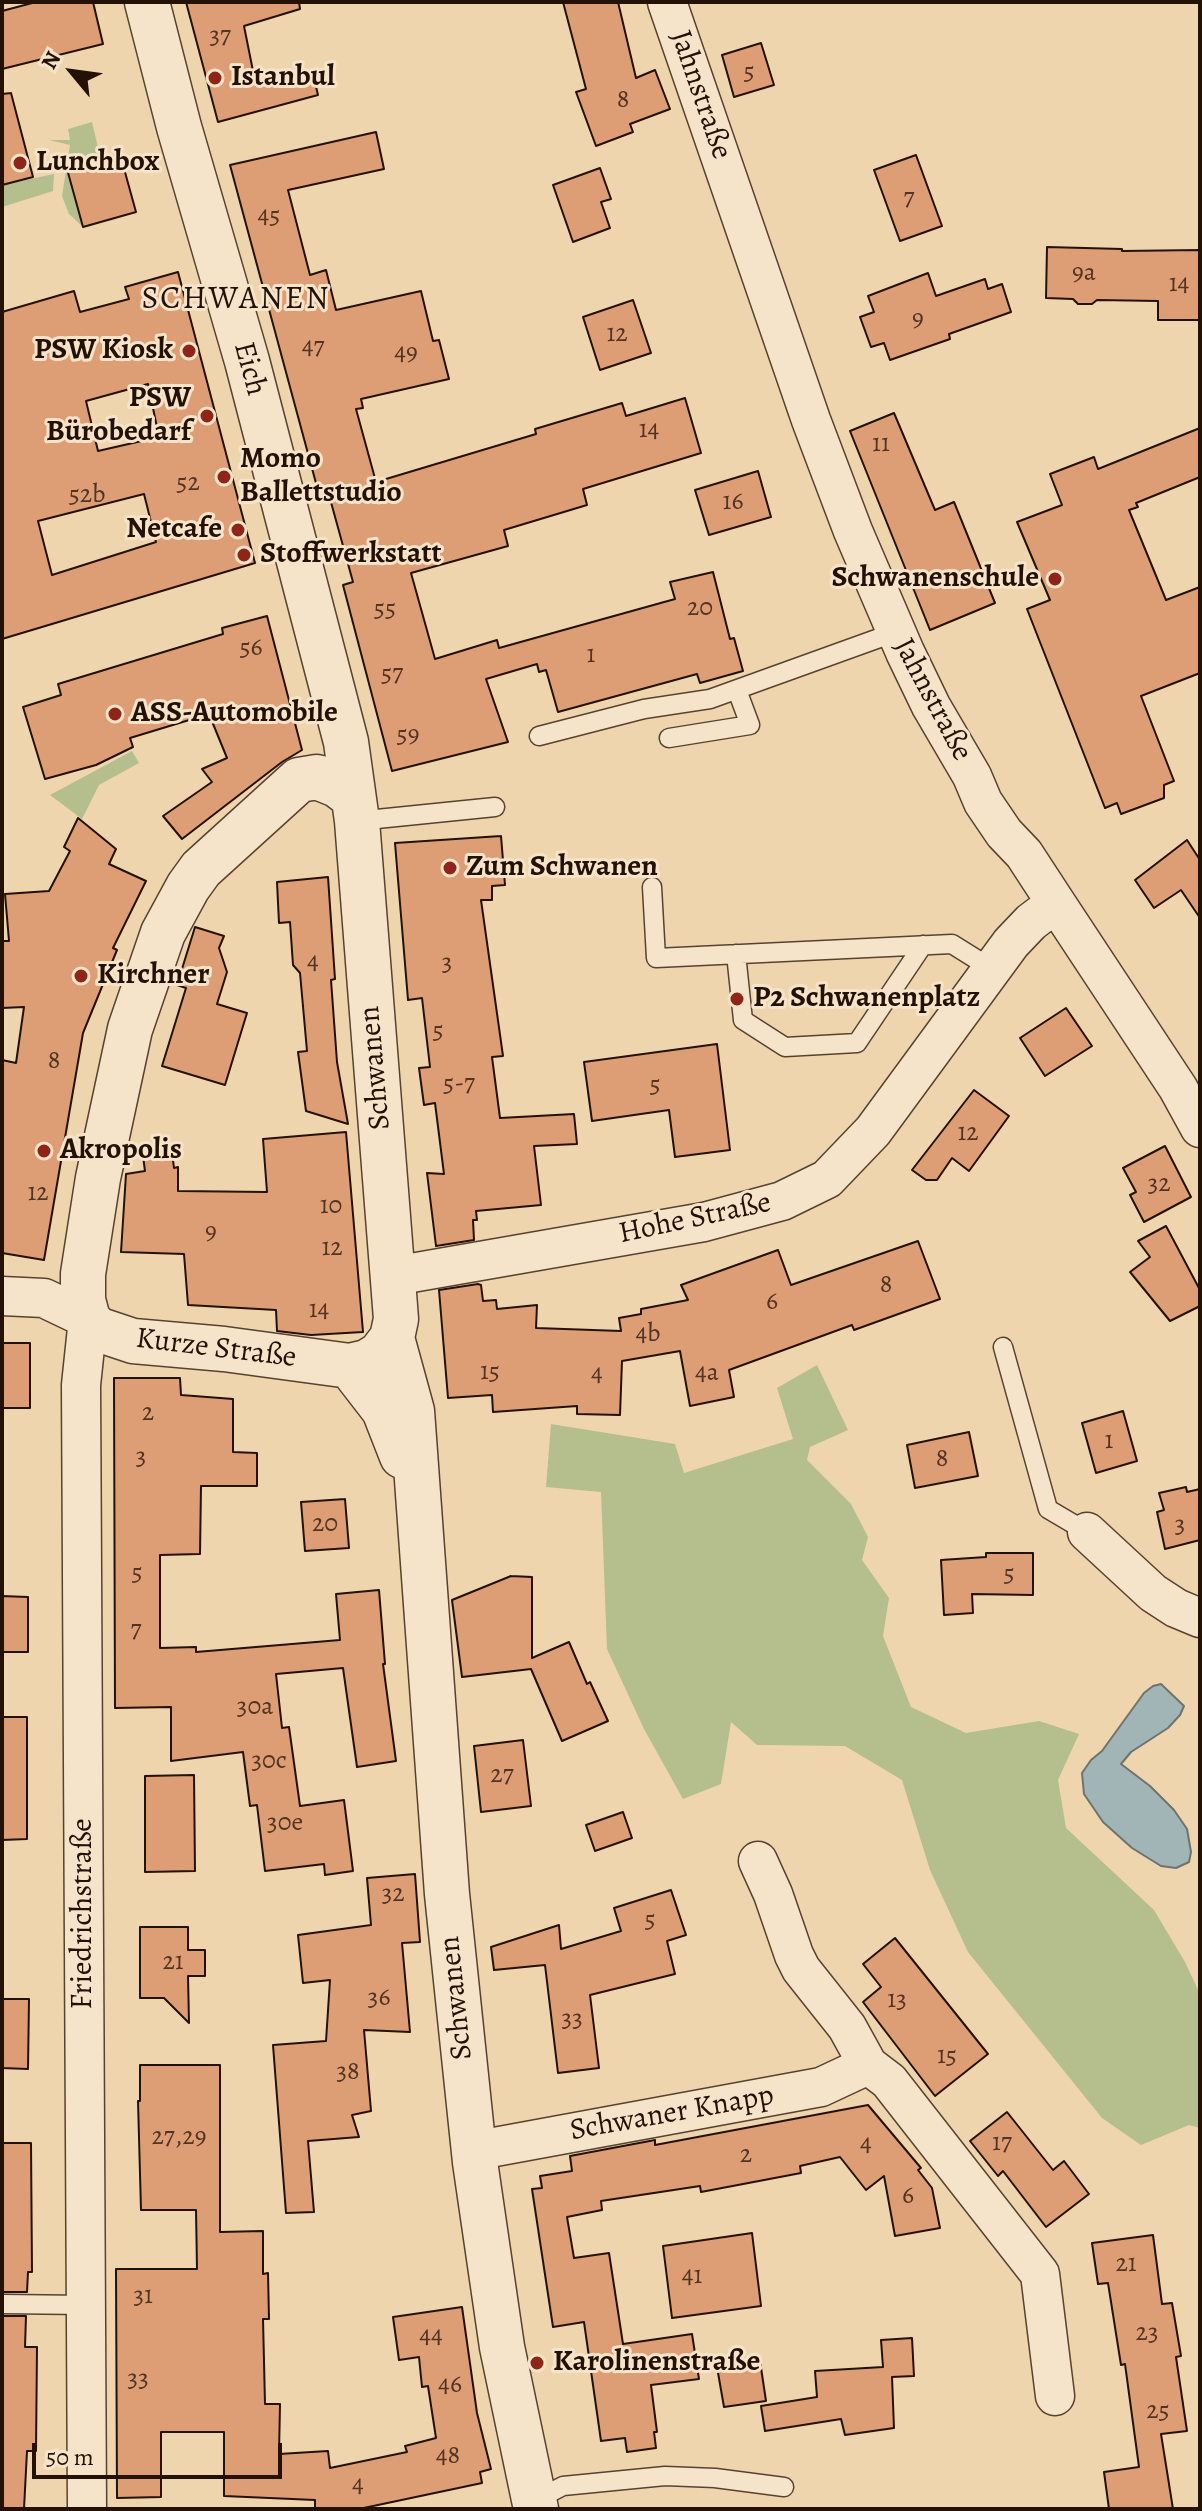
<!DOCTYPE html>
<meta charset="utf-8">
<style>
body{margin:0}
#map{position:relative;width:1202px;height:2511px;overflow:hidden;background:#efd5ad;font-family:Alegreya,serif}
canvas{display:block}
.frame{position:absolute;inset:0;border:4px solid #241106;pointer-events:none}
.north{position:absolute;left:32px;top:32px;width:80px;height:80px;-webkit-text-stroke:6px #f5e4ca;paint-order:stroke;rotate:299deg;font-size:22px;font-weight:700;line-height:32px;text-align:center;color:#241106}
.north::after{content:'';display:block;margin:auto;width:28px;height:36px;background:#241106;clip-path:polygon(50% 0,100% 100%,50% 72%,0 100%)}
.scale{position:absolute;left:32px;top:2443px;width:250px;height:36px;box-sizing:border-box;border:4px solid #241106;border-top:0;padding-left:10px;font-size:24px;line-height:28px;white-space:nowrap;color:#241106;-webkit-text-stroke:6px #f5e4ca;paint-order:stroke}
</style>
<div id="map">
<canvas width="1202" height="2511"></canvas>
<div class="frame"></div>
<div class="north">N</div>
<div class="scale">50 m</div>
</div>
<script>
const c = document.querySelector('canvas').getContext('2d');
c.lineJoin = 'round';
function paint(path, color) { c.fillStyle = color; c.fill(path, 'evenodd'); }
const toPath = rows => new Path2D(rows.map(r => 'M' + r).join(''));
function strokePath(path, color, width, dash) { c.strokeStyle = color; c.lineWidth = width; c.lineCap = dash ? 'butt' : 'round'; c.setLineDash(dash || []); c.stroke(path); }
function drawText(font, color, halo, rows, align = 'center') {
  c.font = font + ' Alegreya,serif'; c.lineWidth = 6; c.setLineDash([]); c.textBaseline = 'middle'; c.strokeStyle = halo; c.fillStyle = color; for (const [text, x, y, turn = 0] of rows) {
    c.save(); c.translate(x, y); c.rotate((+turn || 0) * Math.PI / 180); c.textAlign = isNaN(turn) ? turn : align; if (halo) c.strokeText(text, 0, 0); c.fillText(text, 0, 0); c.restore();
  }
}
paint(toPath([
 [92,122,101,160,67,169,83,227,69,214,62,196,70,145,49,140,70,140,68,129],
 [54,174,53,191,2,207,2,185],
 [132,751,139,763,99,785,82,819,50,795],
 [817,1365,848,1430,810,1447,807,1460,851,1504,868,1537,862,1560,889,1598,883,1636,911,1707,966,1733,1039,1721,1079,1734,1058,1780,1066,1828,1154,1910,1185,1962,1200,1994,1200,2128,1189,2125,1141,2145,1102,2118,968,1952,930,1870,902,1780,845,1746,757,1745,731,1722,721,1784,683,1799,644,1729,607,1649,601,1492,546,1487,551,1424,675,1444,684,1473,793,1439,777,1388]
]), '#b5be8d');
const water = toPath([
 [1161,1684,1184,1706,1180,1715,1168,1728,1131,1752,1121,1764,1150,1786,1174,1810,1187,1829,1191,1852,1189,1862,1176,1868,1161,1866,1132,1848,1103,1822,1084,1794,1082,1773,1091,1760,1102,1751,1144,1693,1153,1686,1161,1684]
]);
paint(water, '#a1b5b7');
strokePath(water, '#6f7370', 2);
const building = toPath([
 [36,2,93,2,103,44,2,69,2,11,36,2],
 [186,2,299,2,300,9,244,26,256,86,312,70,318,95,218,122,186,2],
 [563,2,618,2,636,78,655,70,670,109,630,124,633,132,596,146,576,92,586,89,563,2],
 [761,43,774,85,734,97,722,55,761,43],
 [11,93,33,177,2,185,2,94,11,93],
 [376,132,384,169,288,190,310,275,326,270,336,310,421,291,433,341,439,340,449,379,361,399,363,408,356,409,376,482,536,434,535,429,622,403,626,416,685,398,701,453,583,489,587,505,504,530,508,546,411,573,435,659,497,640,499,648,675,599,670,582,713,572,730,639,734,638,743,671,700,683,697,674,558,712,546,670,539,672,537,664,486,679,508,742,392,771,343,585,353,582,329,495,320,498,230,165,376,132],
 [120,154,136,212,83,227,67,169,120,154],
 [916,155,942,226,900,241,874,170,916,155],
 [600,168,611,199,601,202,610,228,573,242,553,185,600,168],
 [1047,247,1122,249,1122,251,1200,250,1200,320,1158,320,1158,301,1097,300,1092,304,1078,304,1073,299,1046,298,1047,247],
 [178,272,255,563,2,639,2,312,74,291,80,312,129,299,125,287,178,272],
 [148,384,159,437,98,451,86,401,148,384],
 [144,494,156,542,52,575,38,521,144,494],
 [928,273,936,296,985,279,988,289,1002,284,1011,312,949,334,950,339,890,360,884,343,871,347,860,317,874,312,868,296,928,273],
 [633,300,651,353,600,370,583,317,633,300],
 [894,413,935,510,954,502,995,603,930,630,850,431,894,413],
 [1200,428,1200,477,1136,503,1138,507,1129,510,1166,600,1200,587,1200,673,1141,696,1174,781,1164,785,1164,798,1121,814,1117,803,1105,808,1027,609,1050,600,1017,522,1062,505,1050,474,1094,457,1098,469,1200,428],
 [758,471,771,517,709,535,695,490,758,471],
 [267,616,302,750,282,762,182,839,163,816,212,782,202,769,227,758,209,714,130,738,133,747,96,765,45,779,23,707,61,695,58,684,223,634,222,628,267,616],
 [78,818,116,849,109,864,146,881,113,948,117,950,83,1033,44,1260,2,1253,2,1060,16,1063,24,1007,2,1008,2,941,9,941,5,894,49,891,70,851,64,847,78,818],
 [501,836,505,885,492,886,492,900,481,900,503,1056,492,1057,500,1118,574,1114,577,1144,534,1146,541,1205,476,1211,477,1220,473,1220,474,1240,436,1246,427,1173,444,1174,435,1103,424,1105,419,1068,430,1067,422,998,408,1000,395,843,501,836],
 [1187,840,1200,860,1200,918,1181,890,1154,908,1135,880,1187,840],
 [328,877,335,979,331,980,337,1062,348,1124,306,1111,298,1052,307,1051,300,973,293,965,290,922,279,923,277,882,328,877],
 [195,927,224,936,219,948,227,972,217,1004,247,1013,225,1085,162,1066,186,988,177,985,195,927],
 [1066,1008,1092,1046,1045,1076,1020,1038,1066,1008],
 [717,1044,730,1150,675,1157,669,1110,592,1121,584,1062,717,1044],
 [974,1090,1009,1116,969,1171,952,1158,937,1180,926,1180,912,1170,974,1090],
 [346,1132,363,1332,311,1335,277,1331,276,1310,188,1305,184,1254,121,1252,126,1174,145,1171,143,1156,172,1152,174,1168,178,1167,178,1191,267,1192,263,1139,346,1132],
 [1165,1146,1191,1197,1144,1222,1130,1195,1136,1192,1123,1168,1165,1146],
 [1166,1226,1200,1290,1200,1306,1170,1321,1130,1272,1150,1257,1138,1241,1166,1226],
 [918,1241,940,1299,854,1330,852,1325,729,1370,734,1397,690,1406,680,1351,622,1361,620,1415,577,1414,577,1406,493,1412,492,1395,448,1398,439,1290,478,1284,481,1285,483,1301,496,1300,497,1309,537,1305,536,1328,621,1331,619,1318,641,1314,641,1309,688,1300,681,1285,778,1250,791,1285,918,1241],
 [2,1343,30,1343,30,1408,2,1408,2,1343],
 [114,1378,180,1378,181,1395,233,1399,233,1452,257,1453,257,1486,201,1486,200,1554,160,1555,160,1648,196,1647,196,1652,340,1640,336,1594,379,1590,385,1664,383,1664,396,1761,357,1767,343,1668,276,1674,282,1728,289,1727,300,1806,344,1800,353,1871,325,1875,324,1864,265,1871,257,1805,250,1806,243,1752,171,1761,171,1707,115,1708,114,1378],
 [1123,1411,1137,1461,1096,1473,1082,1423,1123,1411],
 [969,1432,978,1476,915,1488,907,1445,969,1432],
 [1186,1487,1187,1492,1200,1489,1200,1540,1165,1549,1157,1512,1164,1510,1159,1493,1186,1487],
 [345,1499,349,1548,305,1551,301,1502,345,1499],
 [986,1553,1033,1553,1033,1595,972,1594,973,1613,944,1615,941,1560,986,1557,986,1553],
 [511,1576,532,1577,532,1658,569,1642,587,1684,590,1682,608,1721,562,1741,531,1669,462,1677,452,1600,511,1576],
 [2,1596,28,1597,28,1652,2,1652,2,1596],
 [2,1717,27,1717,27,1839,2,1840,2,1717],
 [523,1740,531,1806,481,1812,474,1746,523,1740],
 [194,1775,195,1871,145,1872,145,1776,194,1775],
 [623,1812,632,1838,595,1851,586,1825,623,1812],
 [415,1874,420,1942,402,1943,410,2032,364,2030,371,2111,352,2115,359,2137,308,2141,314,2212,286,2213,273,2045,326,2041,330,1980,303,1983,298,1935,371,1925,367,1878,415,1874],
 [671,1890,686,1935,667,1941,675,1974,590,1995,599,2068,558,2073,545,1965,494,1970,491,1947,559,1925,561,1949,621,1931,614,1908,671,1890],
 [140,1927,188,1927,188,1950,205,1950,205,1976,188,1976,189,2023,164,1998,140,1998,140,1927],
 [895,1938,988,2054,935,2096,863,2002,881,1987,863,1964,895,1938],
 [2,1999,29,1999,28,2069,2,2068,2,1999],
 [140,2065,220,2065,220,2232,263,2231,263,2274,268,2273,269,2319,263,2319,265,2404,280,2404,279,2454,328,2451,330,2468,407,2452,405,2446,436,2438,428,2386,422,2387,419,2357,399,2360,393,2317,462,2307,477,2413,491,2469,480,2472,482,2483,359,2509,315,2509,315,2500,224,2496,224,2432,161,2432,161,2497,117,2498,116,2269,197,2269,196,2210,141,2210,138,2101,140,2101,140,2065],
 [868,2105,921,2168,918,2170,932,2188,940,2228,895,2236,884,2176,866,2190,840,2157,800,2166,801,2173,701,2192,700,2186,601,2201,602,2210,567,2217,574,2258,609,2253,623,2344,692,2334,699,2379,651,2385,657,2432,654,2432,656,2448,627,2452,625,2438,601,2441,584,2322,553,2327,532,2189,542,2188,540,2176,572,2171,570,2156,655,2140,655,2145,868,2105],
 [1007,2112,1053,2170,1064,2161,1089,2194,1046,2227,1003,2171,998,2176,970,2141,1007,2112],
 [2,2143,31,2143,32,2272,28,2272,27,2292,2,2292,2,2143],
 [752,2233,761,2306,672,2318,663,2246,752,2233],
 [1153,2235,1162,2304,1172,2303,1181,2356,1176,2357,1187,2431,1161,2434,1173,2509,1109,2509,1104,2472,1139,2467,1125,2364,1121,2365,1108,2283,1098,2284,1092,2243,1153,2235],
 [2,2316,26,2316,25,2347,37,2347,36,2451,27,2451,24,2509,2,2509,2,2316],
 [912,2338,914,2376,892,2377,894,2428,845,2435,841,2419,765,2431,761,2406,817,2397,815,2371,883,2367,881,2340,912,2338],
 [760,2361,766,2401,724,2407,717,2367,760,2361]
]);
paint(building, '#de9e75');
strokePath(building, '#241106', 2);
const service = toPath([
 [539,736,644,709,710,699,896,632],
 [669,738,750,725,737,690],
 [357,821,495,807],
 [652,887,656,958,952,944,992,969],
 [736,954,743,1020,785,1047,857,1043,923,945],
 [1003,1347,1048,1509,1087,1532],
 [2,2304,86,2305],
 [534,2501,563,2486,665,2476,715,2478,784,2487]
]);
const minor = toPath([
 [667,2,811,420,853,531,905,652,931,706,972,776,983,802,1004,833,1024,854,1056,903,1178,1088,1200,1128],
 [394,1276,704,1222,782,1201,827,1179,873,1131,1011,943,1031,922,1056,903],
 [2,1296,44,1298,88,1319,81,1385,87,2509],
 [1087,1532,1153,1593,1176,1608,1200,1618],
 [758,1861,773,1894,794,1955,801,1969,847,2027,868,2065],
 [473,2151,821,2087,868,2065,889,2081,1040,2274,1055,2396]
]);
const tertiary = toPath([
 [147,2,179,127,247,361,346,742,357,821,396,1319,392,1338,380,1354,367,1362,350,1366,224,1349,133,1341,97,1329,88,1319,83,1300,83,1274,98,1178,130,1029,163,933,188,887,201,869,299,780,317,777,337,785,353,797],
 [392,1338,412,1411,447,1894,475,2162,502,2347,536,2509],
 [350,1366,384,1410,402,1456]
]);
strokePath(service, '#574230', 21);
strokePath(minor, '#574230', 41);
strokePath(tertiary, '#574230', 47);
strokePath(service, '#f5e4ca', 18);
strokePath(minor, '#f5e4ca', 38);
strokePath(tertiary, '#f5e4ca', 44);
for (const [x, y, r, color] of [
 [215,78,8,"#8f2418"],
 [20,163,8,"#8f2418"],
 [189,351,8,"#8f2418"],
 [207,416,8,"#8f2418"],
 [224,477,8,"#8f2418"],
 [238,530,8,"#8f2418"],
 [244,555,8,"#8f2418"],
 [1055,579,8,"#8f2418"],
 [115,714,8,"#8f2418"],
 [450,868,8,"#8f2418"],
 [81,976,8,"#8f2418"],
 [737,999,8,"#8f2418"],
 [44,1151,8,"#8f2418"],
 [537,2363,8,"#8f2418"]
]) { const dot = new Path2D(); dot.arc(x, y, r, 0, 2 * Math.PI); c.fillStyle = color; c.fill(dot); strokePath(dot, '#f5e4ca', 3); }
drawText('26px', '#523422', null, [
 ["37",220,37],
 ["5",749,73],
 ["8",623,101],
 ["7",909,199],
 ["45",269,217],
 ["9a",1084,274],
 ["14",1179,285],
 ["9",918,320],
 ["12",617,335],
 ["47",313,348],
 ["49",406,354],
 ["14",649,431],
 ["11",881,445],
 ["52",188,484],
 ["52b",87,496],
 ["16",733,503],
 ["20",700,609],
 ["55",385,610],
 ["56",251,649],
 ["1",591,656],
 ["57",392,675],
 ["59",408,736],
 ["4",313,963],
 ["3",447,964],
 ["5",438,1032],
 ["8",54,1062],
 ["5-7",459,1085],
 ["5",655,1086],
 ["12",968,1134],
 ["32",1159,1185],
 ["12",38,1194],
 ["10",331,1207],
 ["9",211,1233],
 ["12",332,1249],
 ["8",886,1286],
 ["6",772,1303],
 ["14",319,1311],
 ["4b",648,1335],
 ["15",490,1373],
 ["4a",707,1374],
 ["4",597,1375],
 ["2",148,1414],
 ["1",1109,1442],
 ["3",141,1458],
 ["8",942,1460],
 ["20",325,1525],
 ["3",1180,1526],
 ["5",137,1574],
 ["5",1009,1575],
 ["7",136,1631],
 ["30a",255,1708],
 ["30c",269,1762],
 ["27",502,1776],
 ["30e",285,1824],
 ["32",393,1895],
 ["5",650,1921],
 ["21",173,1963],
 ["36",379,1999],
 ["13",897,2001],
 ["33",572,2020],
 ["15",947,2057],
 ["38",348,2073],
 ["27,29",179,2138],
 ["17",1002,2144],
 ["4",866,2145],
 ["2",746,2156],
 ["6",908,2197],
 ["21",1126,2265],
 ["41",692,2277],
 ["31",143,2297],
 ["23",1147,2334],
 ["44",431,2337],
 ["33",138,2380],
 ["46",450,2386],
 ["25",1158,2412],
 ["48",448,2457],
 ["4",358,2486]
]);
drawText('bold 30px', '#241106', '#f5e4ca', [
 ["Istanbul",231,78],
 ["Lunchbox",36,163],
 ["PSW Kiosk",173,351,"right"],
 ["PSW",191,399,"right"],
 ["Bürobedarf",191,433,"right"],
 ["Momo",240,460],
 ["Ballettstudio",240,494],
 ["Netcafe",222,530,"right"],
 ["Stoffwerkstatt",260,555],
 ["Schwanenschule",1039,579,"right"],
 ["ASS-Automobile",131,714],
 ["Zum Schwanen",466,868],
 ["Kirchner",97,976],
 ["P2 Schwanenplatz",753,999],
 ["Akropolis",60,1151],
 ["Karolinenstraße",553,2363]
], 'left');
drawText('30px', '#241106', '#f5e4ca', [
 ["Jahnstraße",700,95,71],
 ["Eich",249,369,75],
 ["Jahnstraße",932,700,62],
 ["Schwanen",376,1068,-95],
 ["Hohe Straße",695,1219,-12],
 ["Kurze Straße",216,1349,7],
 ["Friedrichstraße",84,1914,-90],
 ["Schwanen",457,1998,-96],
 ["Schwaner Knapp",672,2114,-10]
]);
c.letterSpacing = '2px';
drawText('32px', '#241106', '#f5e4ca', [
 ["SCHWANEN",236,300]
]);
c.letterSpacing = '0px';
</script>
